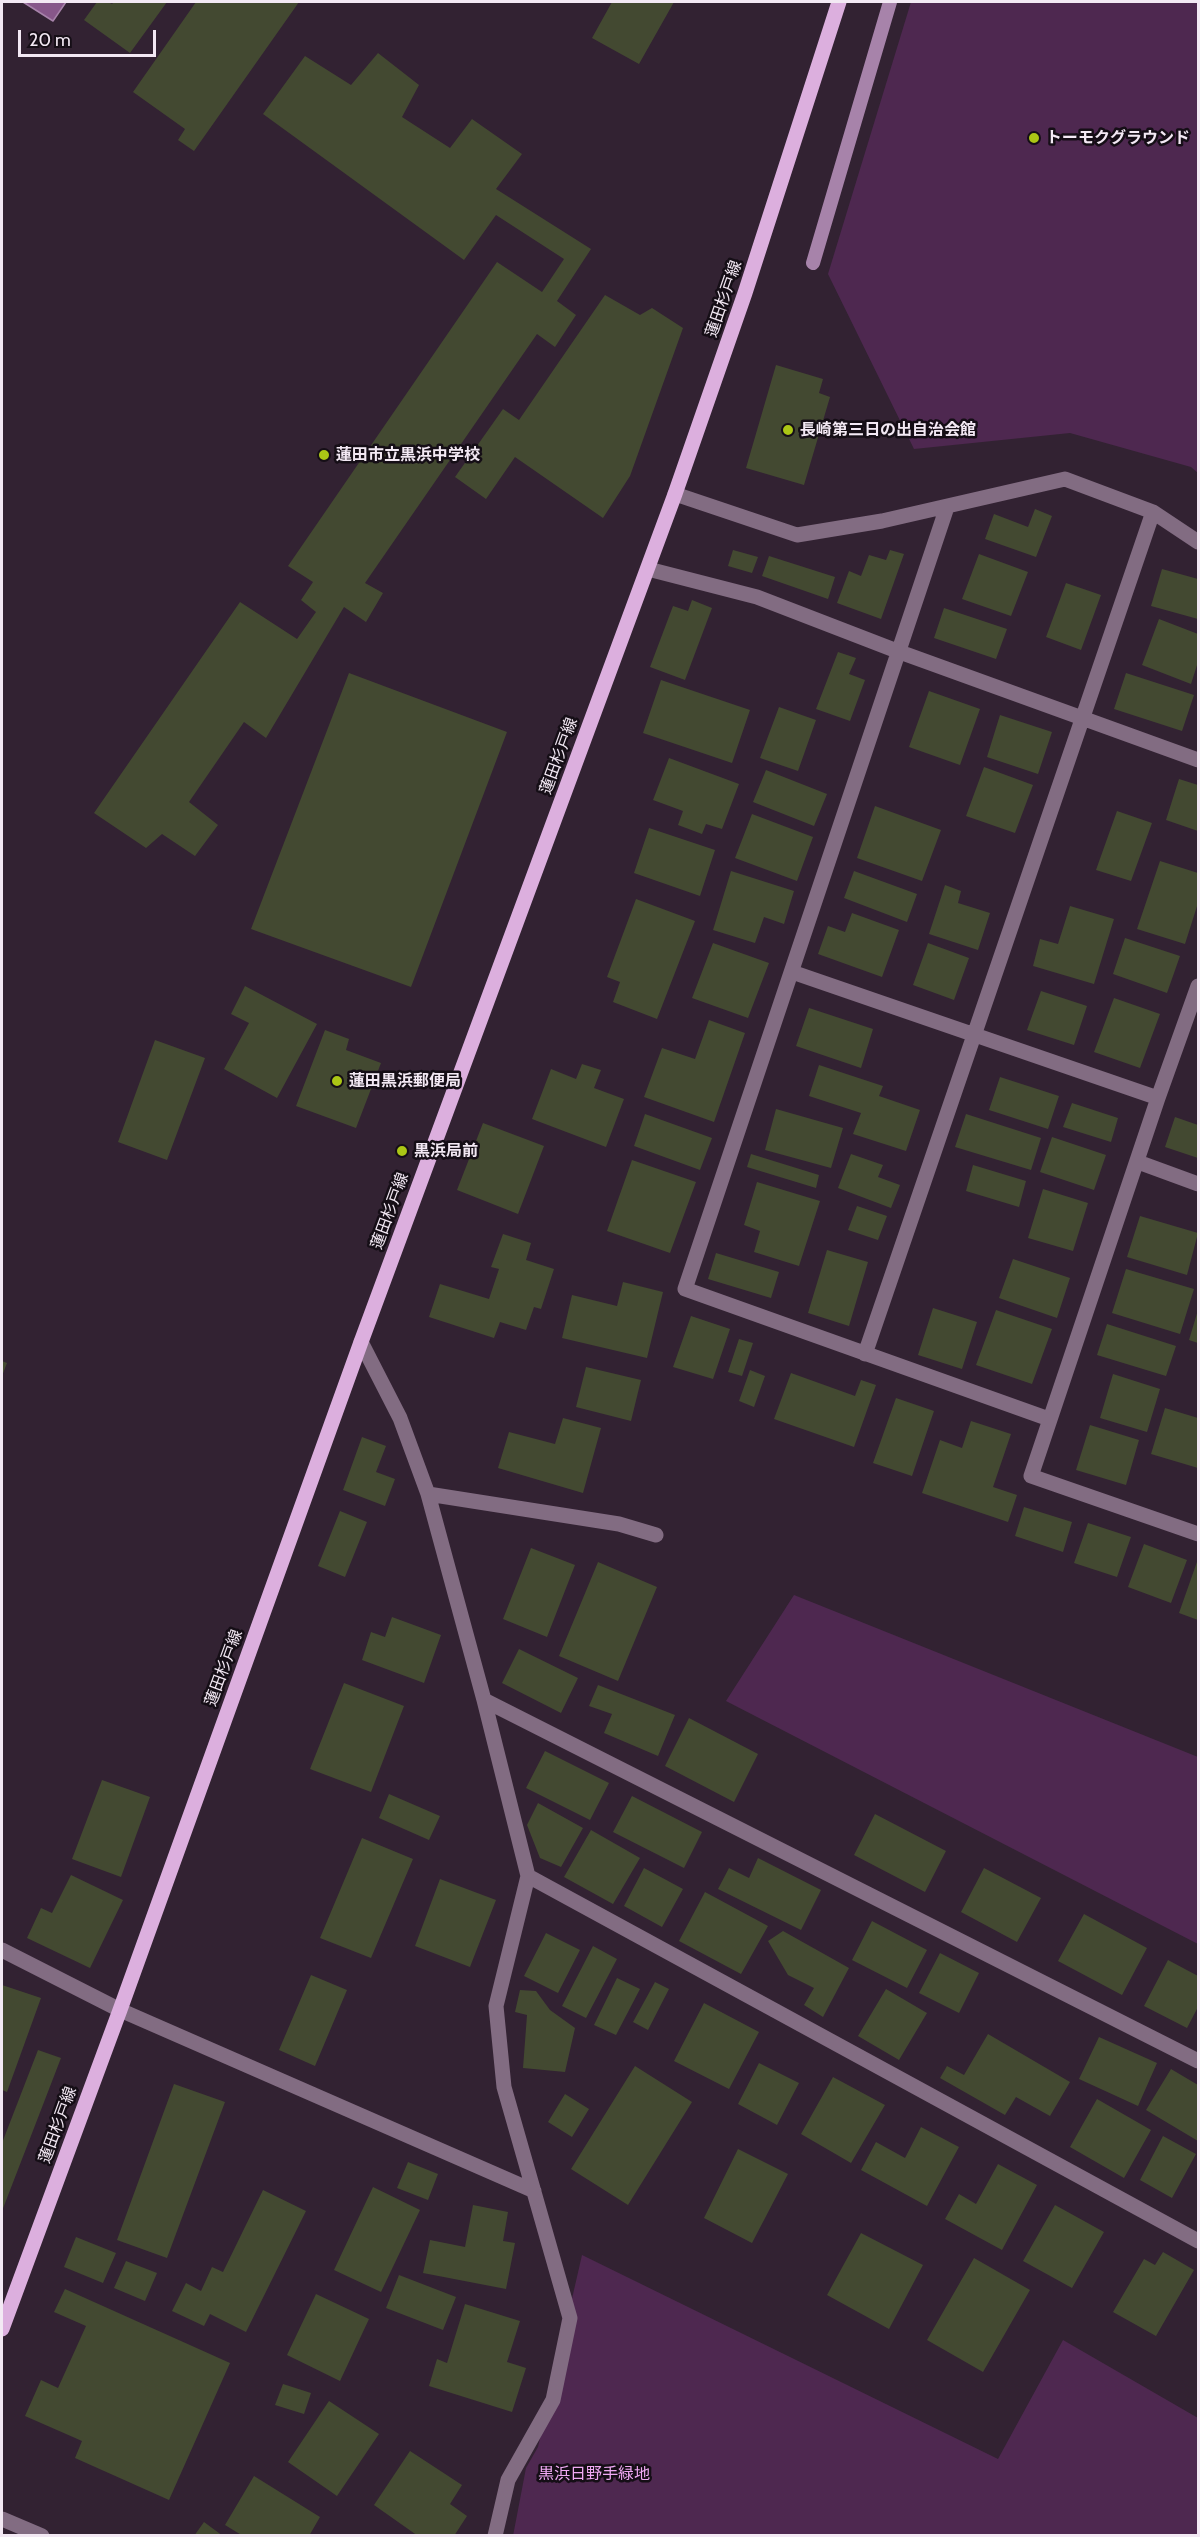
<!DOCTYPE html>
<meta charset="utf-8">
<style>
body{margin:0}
#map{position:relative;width:1200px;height:2537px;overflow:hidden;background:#322232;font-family:Cabin,sans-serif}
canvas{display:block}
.frame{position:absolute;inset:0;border:3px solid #f3e9f4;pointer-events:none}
.scale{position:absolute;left:18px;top:30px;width:138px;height:27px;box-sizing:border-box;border:3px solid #f3e9f4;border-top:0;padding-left:8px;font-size:18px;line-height:21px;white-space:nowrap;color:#f3e9f4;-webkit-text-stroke:4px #150e16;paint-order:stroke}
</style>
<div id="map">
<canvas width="1200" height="2537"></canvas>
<div class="frame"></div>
<div class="scale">20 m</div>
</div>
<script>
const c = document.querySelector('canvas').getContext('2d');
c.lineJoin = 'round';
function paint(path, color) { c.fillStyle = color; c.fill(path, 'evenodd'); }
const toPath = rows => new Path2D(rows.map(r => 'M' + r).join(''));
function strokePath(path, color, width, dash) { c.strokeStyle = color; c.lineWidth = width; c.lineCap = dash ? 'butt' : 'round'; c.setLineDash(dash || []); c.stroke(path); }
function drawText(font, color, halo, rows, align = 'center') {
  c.font = font + ' Cabin,"Noto Sans JP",sans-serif'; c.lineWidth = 5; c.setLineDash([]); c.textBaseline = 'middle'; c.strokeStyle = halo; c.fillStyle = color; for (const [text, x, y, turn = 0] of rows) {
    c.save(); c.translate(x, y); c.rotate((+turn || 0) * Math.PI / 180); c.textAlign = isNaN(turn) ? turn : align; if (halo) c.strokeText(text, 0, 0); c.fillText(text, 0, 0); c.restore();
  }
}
paint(toPath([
 [911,2,1198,2,1198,473,1191,467,1070,433,914,449,828,274],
 [794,1595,1198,1757,1198,1944,726,1701],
 [582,2255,998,2459,1063,2340,1198,2418,1198,2535,513,2536,526,2468,538,2447]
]), '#4e2850');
const water = toPath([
 [23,2,66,2,53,21,23,2]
]);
paint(water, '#87578a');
strokePath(water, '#a783aa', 1.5);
strokePath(toPath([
 [813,263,890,2]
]), '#a783aa', 14);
paint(toPath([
 [97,2,108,2,112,4,114,2,167,2,130,53,84,20],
 [196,2,299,2,194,151,178,140,185,129,133,92],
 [612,2,674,2,639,64,592,38],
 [378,53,419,85,402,117,450,148,472,119,522,154,496,189,591,249,557,301,576,315,555,347,537,334,365,583,383,593,366,622,344,607,266,738,244,722,189,802,218,825,195,856,162,834,146,848,94,813,240,602,297,639,316,612,301,600,313,582,288,566,497,262,542,292,564,259,496,215,464,260,263,114,305,56,351,85],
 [605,295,640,315,652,308,683,328,630,476,603,518,515,457,486,499,455,477,503,409,519,420],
 [776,365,823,379,819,393,830,397,804,485,746,468],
 [1035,509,1052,516,1036,557,985,539,994,514,1028,527],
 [733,550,758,557,752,573,728,566],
 [890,550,904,554,881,619,837,603,849,571,861,576,869,555,886,560],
 [979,554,1028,572,1011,616,962,599],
 [769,556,835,577,828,599,762,576],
 [1162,569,1198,579,1198,619,1151,606],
 [1066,583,1101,595,1081,650,1046,637],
 [692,600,712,608,685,680,650,667,673,606,688,611],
 [944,608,1007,629,996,659,934,638],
 [1159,619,1198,634,1198,662,1191,684,1142,665],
 [838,652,856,658,849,674,865,680,850,721,816,709],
 [349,673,507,732,411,987,251,929],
 [1126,673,1194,695,1182,731,1114,709],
 [661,680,750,710,732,763,643,733],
 [929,691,980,709,960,765,909,747],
 [779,707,816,720,798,771,760,758],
 [1000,715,1052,732,1038,774,987,757],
 [669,758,739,784,722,829,706,824,702,834,678,825,683,811,653,800],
 [984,767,1033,785,1015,833,966,816],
 [766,770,827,794,814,826,753,802],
 [1179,779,1198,785,1198,831,1166,820],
 [875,806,941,830,922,881,857,858],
 [1117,811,1152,823,1131,881,1096,870],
 [752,814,813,837,797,881,735,858],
 [649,828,715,850,700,896,634,873],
 [1160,861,1198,873,1198,903,1185,944,1137,929],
 [731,871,794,891,784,924,764,917,755,943,713,930],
 [854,871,917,894,907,922,844,898],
 [945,885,961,891,958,903,990,913,978,950,929,934],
 [636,899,695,921,657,1019,613,1002,620,982,607,977],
 [1070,906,1114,919,1094,984,1033,966,1040,939,1058,944],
 [852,913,899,930,882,977,818,954,828,926,845,932],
 [1125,938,1180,956,1167,993,1113,974],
 [713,943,769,963,748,1018,692,998],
 [928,943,969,958,954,1000,913,985],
 [245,986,317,1024,277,1098,224,1069,249,1023,231,1014],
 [1041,991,1087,1006,1074,1045,1027,1030],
 [1114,998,1160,1014,1140,1068,1094,1052],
 [809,1008,873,1029,861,1068,796,1046],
 [709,1020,745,1033,714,1122,644,1097,662,1048,695,1059],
 [325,1030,349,1039,346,1050,381,1063,356,1128,296,1106],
 [155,1040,205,1058,167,1160,118,1142],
 [582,1064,601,1070,594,1088,624,1099,606,1147,532,1119,551,1069,576,1079],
 [819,1065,883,1086,879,1096,920,1110,906,1151,853,1134,861,1113,809,1096],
 [1000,1077,1059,1096,1048,1129,989,1110],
 [1072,1103,1118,1118,1111,1142,1063,1127],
 [776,1109,843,1128,831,1168,765,1150],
 [645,1114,712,1138,700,1170,634,1146],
 [966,1114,1041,1138,1031,1170,955,1147],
 [1175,1117,1198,1125,1198,1158,1165,1147],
 [483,1123,544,1146,518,1214,457,1190],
 [1052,1137,1106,1155,1094,1190,1040,1172],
 [751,1154,819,1175,816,1188,747,1167],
 [851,1154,883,1165,878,1177,900,1185,891,1208,838,1188],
 [632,1160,696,1182,670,1253,607,1231],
 [973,1165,1026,1181,1019,1207,966,1191],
 [757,1182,820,1201,799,1266,754,1252,760,1231,744,1225],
 [1043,1189,1088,1203,1073,1251,1028,1238],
 [857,1206,887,1216,878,1240,848,1230],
 [1140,1216,1198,1233,1187,1275,1127,1257],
 [503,1234,531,1243,526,1260,554,1269,541,1309,534,1307,526,1330,500,1322,494,1338,429,1317,440,1284,489,1299,499,1269,491,1267],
 [827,1250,868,1262,849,1326,808,1313],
 [716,1253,779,1272,771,1298,708,1279],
 [1013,1259,1070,1278,1057,1318,999,1298],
 [1126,1269,1194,1289,1180,1334,1112,1313],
 [623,1282,663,1292,647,1358,562,1338,572,1295,617,1306],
 [933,1308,977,1322,962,1369,918,1355],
 [996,1310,1052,1329,1032,1384,976,1365],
 [1198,1310,1198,1343,1189,1340],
 [691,1316,730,1329,713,1379,673,1367],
 [1107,1324,1176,1346,1166,1376,1097,1355],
 [739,1339,753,1343,742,1376,728,1372],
 [2,1361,7,1363,2,1376],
 [586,1367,641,1380,631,1421,576,1407],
 [750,1370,765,1376,754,1407,739,1401],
 [791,1373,855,1396,861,1380,876,1385,854,1447,774,1419],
 [1113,1374,1160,1389,1147,1432,1100,1418],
 [896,1398,934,1411,912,1476,873,1463],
 [1165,1408,1198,1418,1198,1468,1151,1454],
 [563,1418,601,1428,583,1493,498,1468,509,1432,555,1444],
 [971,1421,1011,1434,993,1487,1017,1495,1008,1522,922,1493,940,1440,962,1448],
 [1090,1425,1139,1440,1126,1485,1076,1470],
 [362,1437,386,1446,376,1472,395,1479,385,1506,343,1490],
 [1024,1507,1072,1522,1063,1552,1015,1536],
 [340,1511,367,1522,345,1577,318,1566],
 [1088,1523,1131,1537,1117,1577,1074,1563],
 [1144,1544,1187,1560,1171,1603,1128,1587],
 [531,1548,575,1565,547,1637,503,1619],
 [1198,1559,1198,1620,1179,1613],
 [598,1562,657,1587,618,1681,559,1656],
 [392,1617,441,1635,424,1683,362,1660,371,1632,385,1637],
 [519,1649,578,1678,561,1713,502,1683],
 [344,1683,404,1706,371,1792,310,1769],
 [598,1685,675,1715,658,1756,604,1733,612,1714,589,1706],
 [689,1718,758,1754,734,1802,665,1766],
 [545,1751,609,1783,590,1820,526,1788],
 [102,1780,150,1797,121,1877,72,1859],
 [389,1794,440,1816,429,1840,379,1818],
 [632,1796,702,1832,684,1868,613,1832],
 [538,1803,583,1828,561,1867,540,1858,527,1825],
 [875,1814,946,1851,925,1892,854,1855],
 [591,1830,640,1858,613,1904,564,1877],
 [362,1838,413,1859,371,1958,320,1938],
 [758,1858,821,1890,801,1930,718,1889,729,1868,749,1878],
 [644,1868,683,1889,662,1927,624,1906],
 [984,1868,1041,1898,1017,1942,961,1912],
 [71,1875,123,1900,90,1968,27,1938,41,1908,52,1913],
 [440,1879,496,1900,470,1967,415,1946],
 [705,1892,768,1926,741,1974,679,1941],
 [1084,1914,1147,1948,1122,1995,1058,1961],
 [872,1921,927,1950,907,1988,852,1960],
 [783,1931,849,1968,823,2017,804,2005,814,1988,788,1975,768,1941],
 [546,1933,580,1950,558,1993,524,1976],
 [593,1946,617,1959,586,2018,562,2006],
 [940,1953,979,1973,959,2013,919,1993],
 [1168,1960,1198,1976,1198,2007,1187,2028,1144,2006],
 [311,1975,347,1990,315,2066,279,2050],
 [617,1978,640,1989,616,2035,594,2025],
 [655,1982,669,1989,648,2030,633,2022],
 [2,1985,41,1998,7,2092,2,2090],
 [886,1989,927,2013,899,2060,858,2036],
 [520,1990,536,1991,550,2010,575,2028,565,2072,523,2068,527,2015,515,2012],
 [704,2003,759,2032,729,2089,674,2061],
 [988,2034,1070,2082,1050,2116,1016,2097,1005,2115,940,2078,947,2066,964,2075],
 [1099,2037,1157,2063,1138,2106,1079,2079],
 [38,2050,61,2058,2,2211,2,2143],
 [759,2063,799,2083,777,2125,738,2104],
 [635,2066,692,2102,628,2205,571,2169],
 [1171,2069,1198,2085,1198,2141,1146,2110],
 [833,2077,885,2105,851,2163,801,2134],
 [174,2084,225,2102,167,2258,117,2240],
 [565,2094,589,2109,572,2137,548,2122],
 [1097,2099,1151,2130,1124,2178,1070,2147],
 [921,2127,959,2147,927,2206,861,2170,876,2142,905,2158],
 [1163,2136,1196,2154,1172,2198,1140,2180],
 [738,2149,788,2174,752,2243,704,2218],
 [408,2162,438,2174,428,2200,397,2188],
 [998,2164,1037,2185,1002,2250,945,2219,959,2194,976,2204],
 [373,2187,420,2210,381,2292,334,2270],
 [263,2190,306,2211,246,2332,210,2314,204,2326,172,2311,186,2283,201,2291,212,2267,223,2272],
 [473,2205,508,2212,503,2241,515,2243,506,2289,423,2273,430,2240,465,2247],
 [1055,2205,1104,2232,1072,2288,1023,2261],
 [861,2233,923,2265,889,2329,827,2295],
 [76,2237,116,2253,103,2283,64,2267],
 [1163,2252,1194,2270,1156,2336,1113,2312,1144,2259,1155,2265],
 [974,2258,1030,2290,983,2372,927,2340],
 [126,2261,157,2273,145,2301,114,2288],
 [399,2275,456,2297,443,2330,386,2308],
 [65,2289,230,2363,169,2500,75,2458,82,2441,25,2416,41,2380,58,2388,86,2326,54,2312],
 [316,2294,369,2319,340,2381,287,2355],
 [465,2304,520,2321,507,2362,526,2368,512,2412,429,2386,437,2359,447,2363],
 [283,2384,311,2393,304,2414,275,2405],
 [329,2401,379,2434,337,2496,288,2462],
 [410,2451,462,2485,450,2504,467,2516,454,2536,418,2536,374,2505],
 [254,2476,320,2517,309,2536,243,2536,225,2525],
 [204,2522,223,2536,194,2536]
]), '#434931');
strokePath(toPath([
 [675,494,797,535,882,521,1065,479,1153,512,1198,542],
 [947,507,685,1289,1049,1419],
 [648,569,757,597,897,651,1198,760],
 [792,972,1158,1098],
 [1198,986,1158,1098,1031,1476,1198,1534],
 [1138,1162,1198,1184],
 [361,1342,400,1418,428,1494,484,1700,528,1876,496,2006,504,2087,570,2318,553,2400,508,2480,495,2536],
 [865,1354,1153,512],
 [428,1494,619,1524,656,1535],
 [484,1700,1198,2061],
 [528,1876,1198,2241],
 [2,1950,120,2010,534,2191],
 [2,2519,42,2536]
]), '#826c82', 15);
strokePath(toPath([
 [2,2329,120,2010,361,1342,675,494,745,293,839,2]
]), '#dcafde', 15);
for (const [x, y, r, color] of [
 [1034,138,6,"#abc615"],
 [788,430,6,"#abc615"],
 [324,455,6,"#abc615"],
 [337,1081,6,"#abc615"],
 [402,1151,6,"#abc615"]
]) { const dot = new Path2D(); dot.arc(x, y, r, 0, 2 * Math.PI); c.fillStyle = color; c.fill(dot); strokePath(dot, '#150e16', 2); }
drawText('bold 16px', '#f3e9f4', '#150e16', [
 ["トーモクグラウンド",1046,138],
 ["長崎第三日の出自治会館",800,430],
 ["蓮田市立黒浜中学校",336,455],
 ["蓮田黒浜郵便局",349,1081],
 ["黒浜局前",414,1151]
], 'left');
drawText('16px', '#f3e9f4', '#150e16', [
 ["蓮田杉戸線",724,299,-71],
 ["蓮田杉戸線",559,756,-70],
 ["蓮田杉戸線",390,1211,-70],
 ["蓮田杉戸線",224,1668,-70],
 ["蓮田杉戸線",58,2125,-70]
]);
drawText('16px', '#f0aaf4', '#150e16', [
 ["黒浜日野手緑地",594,2474]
]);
</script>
